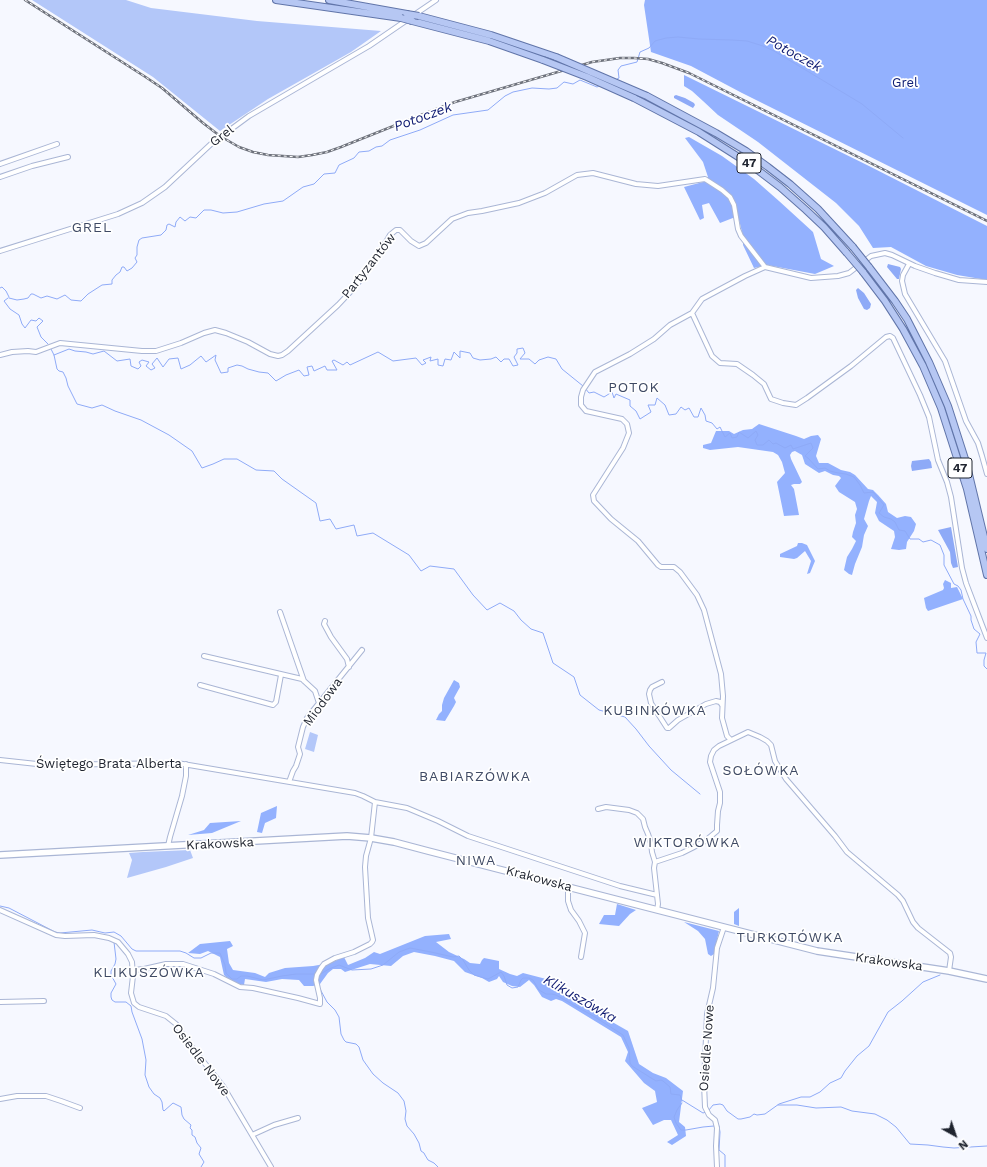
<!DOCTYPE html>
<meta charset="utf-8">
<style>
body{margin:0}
#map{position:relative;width:987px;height:1167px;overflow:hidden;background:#f6f8ff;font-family:"Work Sans",sans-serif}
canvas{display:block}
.north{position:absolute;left:935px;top:1115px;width:40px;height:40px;-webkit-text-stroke:3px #fff;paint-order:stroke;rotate:140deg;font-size:11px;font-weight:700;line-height:16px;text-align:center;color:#1f242f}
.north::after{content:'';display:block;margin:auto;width:14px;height:18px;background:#1f242f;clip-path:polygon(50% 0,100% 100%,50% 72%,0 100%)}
</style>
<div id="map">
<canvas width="987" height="1167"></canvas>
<div class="north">N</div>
</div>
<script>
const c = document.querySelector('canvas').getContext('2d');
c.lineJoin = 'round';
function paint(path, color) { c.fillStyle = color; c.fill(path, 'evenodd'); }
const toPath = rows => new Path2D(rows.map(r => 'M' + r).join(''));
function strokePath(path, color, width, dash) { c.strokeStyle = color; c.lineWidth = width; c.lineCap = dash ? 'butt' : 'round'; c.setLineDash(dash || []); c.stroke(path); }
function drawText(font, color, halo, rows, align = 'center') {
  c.font = font + ' "Work Sans",sans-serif'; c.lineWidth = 3.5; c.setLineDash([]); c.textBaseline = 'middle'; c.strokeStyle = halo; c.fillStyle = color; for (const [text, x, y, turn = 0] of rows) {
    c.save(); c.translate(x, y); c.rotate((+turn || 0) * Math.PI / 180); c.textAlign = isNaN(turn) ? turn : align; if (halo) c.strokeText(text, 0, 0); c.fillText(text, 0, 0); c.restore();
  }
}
paint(toPath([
 [32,0,126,0,151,8,257,21,381,31,351,52,268,99,220,131,153,77],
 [310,732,318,735,314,752,305,749],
 [190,850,193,858,166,867,127,878,132,860,129,853,143,852]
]), '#b3c7f9');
paint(toPath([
 [645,0,987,0,987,215,742,93,691,66,651,52,644,5],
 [684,75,869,166,987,226,987,280,957,275,926,266,891,247,873,248,859,226,836,203,758,142,718,115,703,101,692,91,684,86],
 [689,137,722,156,754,179,779,201,813,232,821,259,834,266,815,274,767,265,754,268,743,245,743,236,738,216,720,223,709,203,702,205,704,218,700,220,684,187,703,182,708,177,703,162,685,138],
 [759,424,796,436,804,439,811,436,818,435,821,439,816,456,819,463,828,463,841,470,850,472,855,475,868,489,873,490,878,495,886,504,888,512,897,518,905,516,911,517,916,524,914,531,907,542,906,549,899,550,891,549,895,537,894,531,879,521,875,513,877,502,871,496,869,501,864,519,868,526,864,535,862,547,855,564,852,575,849,574,844,570,847,557,852,549,856,541,852,537,853,532,856,523,855,515,857,509,855,502,839,492,835,486,841,478,839,476,833,475,825,471,819,473,805,464,802,455,795,451,792,452,790,455,791,459,802,482,800,484,794,484,791,485,794,489,799,515,784,516,777,482,785,473,782,462,778,455,773,452,738,447,710,450,703,448,703,445,711,443,716,431,729,431,734,434,743,430,752,429],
 [798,543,802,543,807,545,815,561,810,573,807,574,811,561,805,551,797,558,794,559,780,557,780,554,797,546],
 [945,580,951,583,951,588,957,587,963,599,928,611,926,608,924,598,943,590,944,588,943,584],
 [454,680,459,683,460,687,455,696,454,698,456,702,454,706,445,721,436,720,439,714,442,711,442,705,444,698],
 [277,806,276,818,265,823,262,833,257,832,261,813],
 [241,821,212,833,188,835,204,830,210,823],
 [617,904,636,910,630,914,619,926,599,924,604,915,615,915],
 [739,908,739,926,734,924,734,912],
 [684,922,719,931,714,954,711,956,708,954,705,939,698,931],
 [449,934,451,939,436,942,449,952,464,959,470,963,480,964,482,960,484,958,499,961,499,969,510,974,517,976,523,973,550,980,557,989,570,994,583,1004,614,1023,628,1031,639,1064,653,1073,666,1078,683,1091,679,1122,685,1127,686,1136,672,1145,667,1142,678,1135,671,1120,664,1120,653,1125,642,1108,657,1102,655,1091,644,1083,625,1061,628,1052,621,1037,562,1001,556,999,551,1001,542,997,534,985,529,980,520,987,512,986,503,982,499,976,497,979,489,982,482,978,465,972,454,961,435,956,414,952,403,956,391,966,370,964,345,972,341,969,333,969,328,973,320,984,313,986,304,986,299,980,282,979,266,982,245,979,244,985,233,983,224,975,220,957,208,951,200,954,188,953,200,944,230,941,233,946,227,949,229,963,233,970,255,973,265,977,269,973,285,968,313,966,330,963,344,957,348,965,365,958,374,952,380,954,425,936]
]), '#93b1fe');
paint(toPath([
 [676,95,685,98,694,103,695,105,693,108,674,98,674,96],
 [888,264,900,267,901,269,899,279,897,279,887,267],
 [858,288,864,293,871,304,870,308,867,310,864,309,858,298,856,290],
 [929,459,931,462,932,468,912,471,911,466,912,461],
 [951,527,958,567,953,568,951,563,950,552,938,530]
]), '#8eaaf7');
strokePath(toPath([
 [617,79,619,78,618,70,621,66,637,62,640,52,649,48,655,41,666,38,678,37,699,39,732,40,747,41,763,46,774,51,862,104,903,138],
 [0,288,2,287,6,291,9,297],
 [8,298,4,301,10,309,19,315,22,324,25,328,31,320,36,321,39,318,43,321,37,327,41,337,48,344],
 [9,298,17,300,24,299,28,298,31,294,33,294,41,298,47,296,57,299,65,295,71,300,81,301,88,294,102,285,112,284,112,280,116,275,120,272,122,267,124,267,127,271,132,268,137,262,135,258,137,255,137,247,139,240,142,238,161,235,166,230,167,225,169,224,175,227,176,222,180,217,185,221,190,217,196,218,204,210,211,210,223,213,237,212,264,204,283,201,303,187,314,184,324,174,335,173,339,165,354,158,359,152,369,151,376,147,382,146,390,140,420,130,453,115,488,110,505,96,513,92,532,88,549,89,557,88,564,82,573,84,580,80,597,87,601,85],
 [51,349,54,355,57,369,59,371,63,372,66,378,68,386,77,404,92,408,102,405,115,411,141,420,169,435,192,451,202,468,213,464,224,459,237,459,256,470,274,471,282,479,316,503,320,521,330,519,336,529,354,525,357,536,373,533,409,555,421,571,430,566,454,569,473,595,487,610,500,603,514,611,521,620,531,629,543,633,553,663,574,677,580,695,599,710,625,717,636,729,649,746,671,770,700,794],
 [54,355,69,349,75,351,86,352,93,354,104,351,117,361,130,359,131,366,138,369,141,366,139,362,142,360,149,362,146,366,151,370,155,368,152,364,157,358,163,367,169,359,178,358,181,369,190,365,201,356,206,362,216,355,215,360,221,373,228,372,228,368,237,365,242,366,248,369,259,372,268,373,276,381,286,375,299,370,304,376,309,375,307,367,312,366,314,371,325,366,327,370,337,370,332,361,334,360,343,365,347,362,350,365,378,352,393,361,416,358,422,365,426,363,423,360,431,357,430,361,438,359,438,365,443,366,445,359,451,360,454,352,460,358,460,351,470,353,473,358,480,360,491,359,496,357,501,362,504,359,509,359,513,366,518,365,514,357,517,353,517,349,523,348,525,353,520,359,529,359,535,364,539,360,548,357,556,359,562,369,583,386],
 [585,388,589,393,594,392,604,397,612,392,614,398,616,394,630,400,630,406,636,411,640,419,651,412,648,405,655,405,657,398,665,405,669,415,676,414,681,407,685,410,689,408,694,417,698,417,701,408,705,415,706,421,712,423,717,429,720,427,725,437,730,433,732,438,737,437,739,432,748,438,756,431,758,435,755,440,757,445,763,445,769,440,773,444,776,443,785,448,791,445,793,449,811,443,813,448,805,456,808,458,818,469,825,468,830,471,838,473,846,474,854,477,860,485,864,493,873,492,884,505,879,513,884,517,891,519,895,522,899,530,905,531,910,539,919,539,923,542,931,540,940,545,944,555,944,565,954,584,958,586,961,590,963,599,971,616,971,620,974,629,980,634,976,642,977,653,986,653,984,660,984,666,987,669],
 [0,906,9,908,55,932,60,933,92,930,105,933,114,932,121,936,132,949,136,951,180,951,186,953,194,958,201,958,211,953,220,953,225,965,226,973,232,979,237,979,241,976,247,976,263,980,282,976,296,974,316,974],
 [114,942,116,959,115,964,111,971,111,975,116,984,111,993,111,997,112,1000,115,1002,126,1002,131,1006,132,1012,142,1039,146,1060,145,1075,149,1087,154,1094,160,1098,162,1102,163,1110,164,1111,173,1103,181,1107,182,1115,184,1119,191,1125,190,1128,192,1130,192,1135,195,1137,197,1143,201,1148,199,1154,204,1162,201,1167],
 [319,975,329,969,339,965,352,970,371,969,383,965,399,952,410,948,431,952,453,957,459,956,463,960,469,970,474,975,484,978,488,979,501,972,504,976,507,985,512,988,518,987,521,980,523,978,529,978,533,980,539,990,546,994,552,994,556,995,595,1017,623,1035,629,1048,630,1063,632,1066,656,1081,661,1080,663,1081,670,1087,671,1094,680,1095,682,1101],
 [318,982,319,976],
 [320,989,327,1002,335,1010,339,1017,341,1034,344,1040,346,1042,356,1044,359,1047,363,1060,373,1074,383,1083,398,1093,404,1101,406,1111,405,1119,407,1126,414,1134,419,1143,421,1151,424,1153,425,1155,428,1160,434,1163,438,1167],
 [682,1100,703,1113,706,1112],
 [682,1103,677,1110,674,1117,676,1123,681,1130,686,1130,703,1127,714,1126],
 [778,1105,797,1105,816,1108,841,1107,852,1111,875,1114,887,1120,896,1127,910,1144,928,1145,943,1147,954,1148,987,1146],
 [709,1110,713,1105,720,1104,723,1105,727,1111,738,1119,741,1119,750,1117,754,1114,757,1115,765,1114,779,1104,801,1097,810,1097,820,1092,830,1083,841,1078,845,1071,857,1056,869,1046,888,1012,902,1001,923,982,940,975],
 [719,1126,720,1132,719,1150,725,1155,725,1167]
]), '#8eaaf7', 1);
const street = toPath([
 [414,15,436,0],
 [0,164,57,144],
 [0,177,32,166,68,157],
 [0,251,118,214,142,203,165,187,211,144,249,116,369,46,407,20],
 [909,264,903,275,902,281,905,294,945,361,966,421,978,443,982,456,987,474],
 [692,313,712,356,720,363,737,364,753,375,764,384,771,399,783,403,796,405,807,398,851,366,886,337,890,336,893,338,920,395,929,417,938,460,947,482,951,497,962,568,966,583,987,638],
 [0,355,12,352,28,351,36,352,60,343,142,351,156,351,181,343,204,333,215,330,226,333,248,342,270,354,278,356,282,355,288,351,338,305,355,287,374,262,390,235,396,230,400,230,411,241,419,246,426,243,452,219,468,213,482,211,519,203,545,193,577,175,593,173,636,184,658,186,705,179,722,190,730,197,734,205,738,229,741,236,765,267],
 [280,612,304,681],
 [325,621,324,624,331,637,347,659,349,667],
 [204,656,302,679,315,691,319,703],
 [662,682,652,687,650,690,649,694,651,703,667,728,669,728,678,720,706,704,716,701,720,702,722,705],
 [200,685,273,705,276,702,281,675],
 [731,740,727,736,722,718,723,696,721,674,704,610,697,595,680,572,674,567,661,567,658,565,638,541,611,519,594,501,593,495,623,448,629,433,627,424,622,419,586,411,581,405,581,397,583,390,595,372,630,354,654,339,670,325,692,313,702,299,745,276,765,267,811,278,838,276,849,273,871,256,885,253,892,255,915,266,935,273,959,280,987,282],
 [0,760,46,765,177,763,355,793,363,796,375,802,407,808,438,821,468,836,620,886,657,895],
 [289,782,293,771,296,766,300,754,298,747,303,727,307,718,362,650],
 [598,809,606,807,629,810,637,813,643,819,645,827,648,834,651,843,652,852,655,862],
 [168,846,170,837,182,796,186,776,186,764],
 [568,887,568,901,571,910,579,921,585,933,581,957],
 [0,910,56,935,65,936,94,935,109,938,118,942,128,954,132,962,133,976,131,993,134,1003,139,1007,166,1016,176,1024,187,1041,223,1086,271,1167],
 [657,910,658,904,654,868,655,862,682,853,692,848,705,841,717,831,717,825,718,811,720,803,720,792,710,762,711,756,714,750,719,746,748,732,760,737,767,741,771,745,775,761,786,779,835,836,847,852,898,895,903,901,913,922,918,928,950,953,951,957,949,971],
 [133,970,144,969,166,964,183,964,214,974,240,987,253,988,298,998,320,1004,320,998,316,980,317,975,321,968,324,964,335,958,354,952,370,944,372,942,373,940,368,918,365,867,366,856,371,838,375,802],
 [0,1002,44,1001],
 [0,1099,17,1096,46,1096,61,1101,80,1108],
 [252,1135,274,1125,298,1118],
 [717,1167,716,1146,717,1128,715,1120,709,1115,705,1107,704,1084,707,1014,713,988,717,948,724,927]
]);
const secondary = toPath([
 [0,855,347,836,371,838,394,842,428,851,817,951,949,971,987,979]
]);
const primary = toPath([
 [276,0,401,18],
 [329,0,407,14],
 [419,16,491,35,556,57],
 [412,21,489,41,543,60],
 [647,96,716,133,746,151,768,167,790,184,818,209,853,247],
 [634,98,699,132,751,165,780,187,806,210,824,227,846,252],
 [869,267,895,301,907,319,929,362,948,406,966,462,987,549],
 [863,272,885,301,903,329,923,366,941,408,967,489,987,575]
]);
strokePath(street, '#aab6d5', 6);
strokePath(secondary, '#aab6d5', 8);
strokePath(primary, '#6175a9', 8);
strokePath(street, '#fff', 4);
strokePath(secondary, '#fff', 5.5);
strokePath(primary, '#b6c7f3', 6);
const rail = toPath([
 [25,0,144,76,162,88,203,123,220,136,239,147,253,152,268,155,298,157,312,155,327,152,341,147,436,109,455,102,592,62,620,58,634,58,648,59,662,63,689,73,987,221]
]);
strokePath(rail, '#6e727c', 2.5);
strokePath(rail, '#fff', 1, [3]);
const primaryBridge = toPath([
 [407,14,419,16],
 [401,18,412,21],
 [556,57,647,96],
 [543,60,587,77,634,98],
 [853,247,869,267],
 [846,252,863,272]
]);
strokePath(primaryBridge, '#6175a9', 8, []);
strokePath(primaryBridge, '#b6c7f3', 6);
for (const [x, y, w] of [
 [749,163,24],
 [960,468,24]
]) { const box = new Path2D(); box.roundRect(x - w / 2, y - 10, w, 20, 3); c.fillStyle = '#fff'; c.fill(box); strokePath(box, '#1f242f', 1); }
drawText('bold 12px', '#1f242f', null, [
 ["47",749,163],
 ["47",960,468]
]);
drawText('13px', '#112076', '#fff', [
 ["Grel",905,83]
]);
drawText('13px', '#1f242f', '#fff', [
 ["Grel",222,136,-38],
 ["Partyzantów",369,266,-52],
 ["Miodowa",323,702,-54],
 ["Świętego Brata Alberta",109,764],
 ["Krakowska",220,844,-3],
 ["Krakowska",539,879,15],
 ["Krakowska",889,962,8],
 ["Osiedle Nowe",707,1048,-86],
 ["Osiedle Nowe",201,1060,53]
]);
drawText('italic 14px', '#0e1a71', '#fff', [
 ["Potoczek",794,54,29],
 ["Potoczek",423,117,-20],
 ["Klikuszówka",580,999,30]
]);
c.letterSpacing = '1px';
drawText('14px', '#3f4a64', '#fff', [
 ["GREL",92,228],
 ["POTOK",634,388],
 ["KUBINKÓWKA",655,711],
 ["SOŁÓWKA",761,771],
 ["BABIARZÓWKA",475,777],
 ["WIKTORÓWKA",687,843],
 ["NIWA",476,861],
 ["TURKOTÓWKA",790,938],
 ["KLIKUSZÓWKA",149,973]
]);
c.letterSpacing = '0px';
</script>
